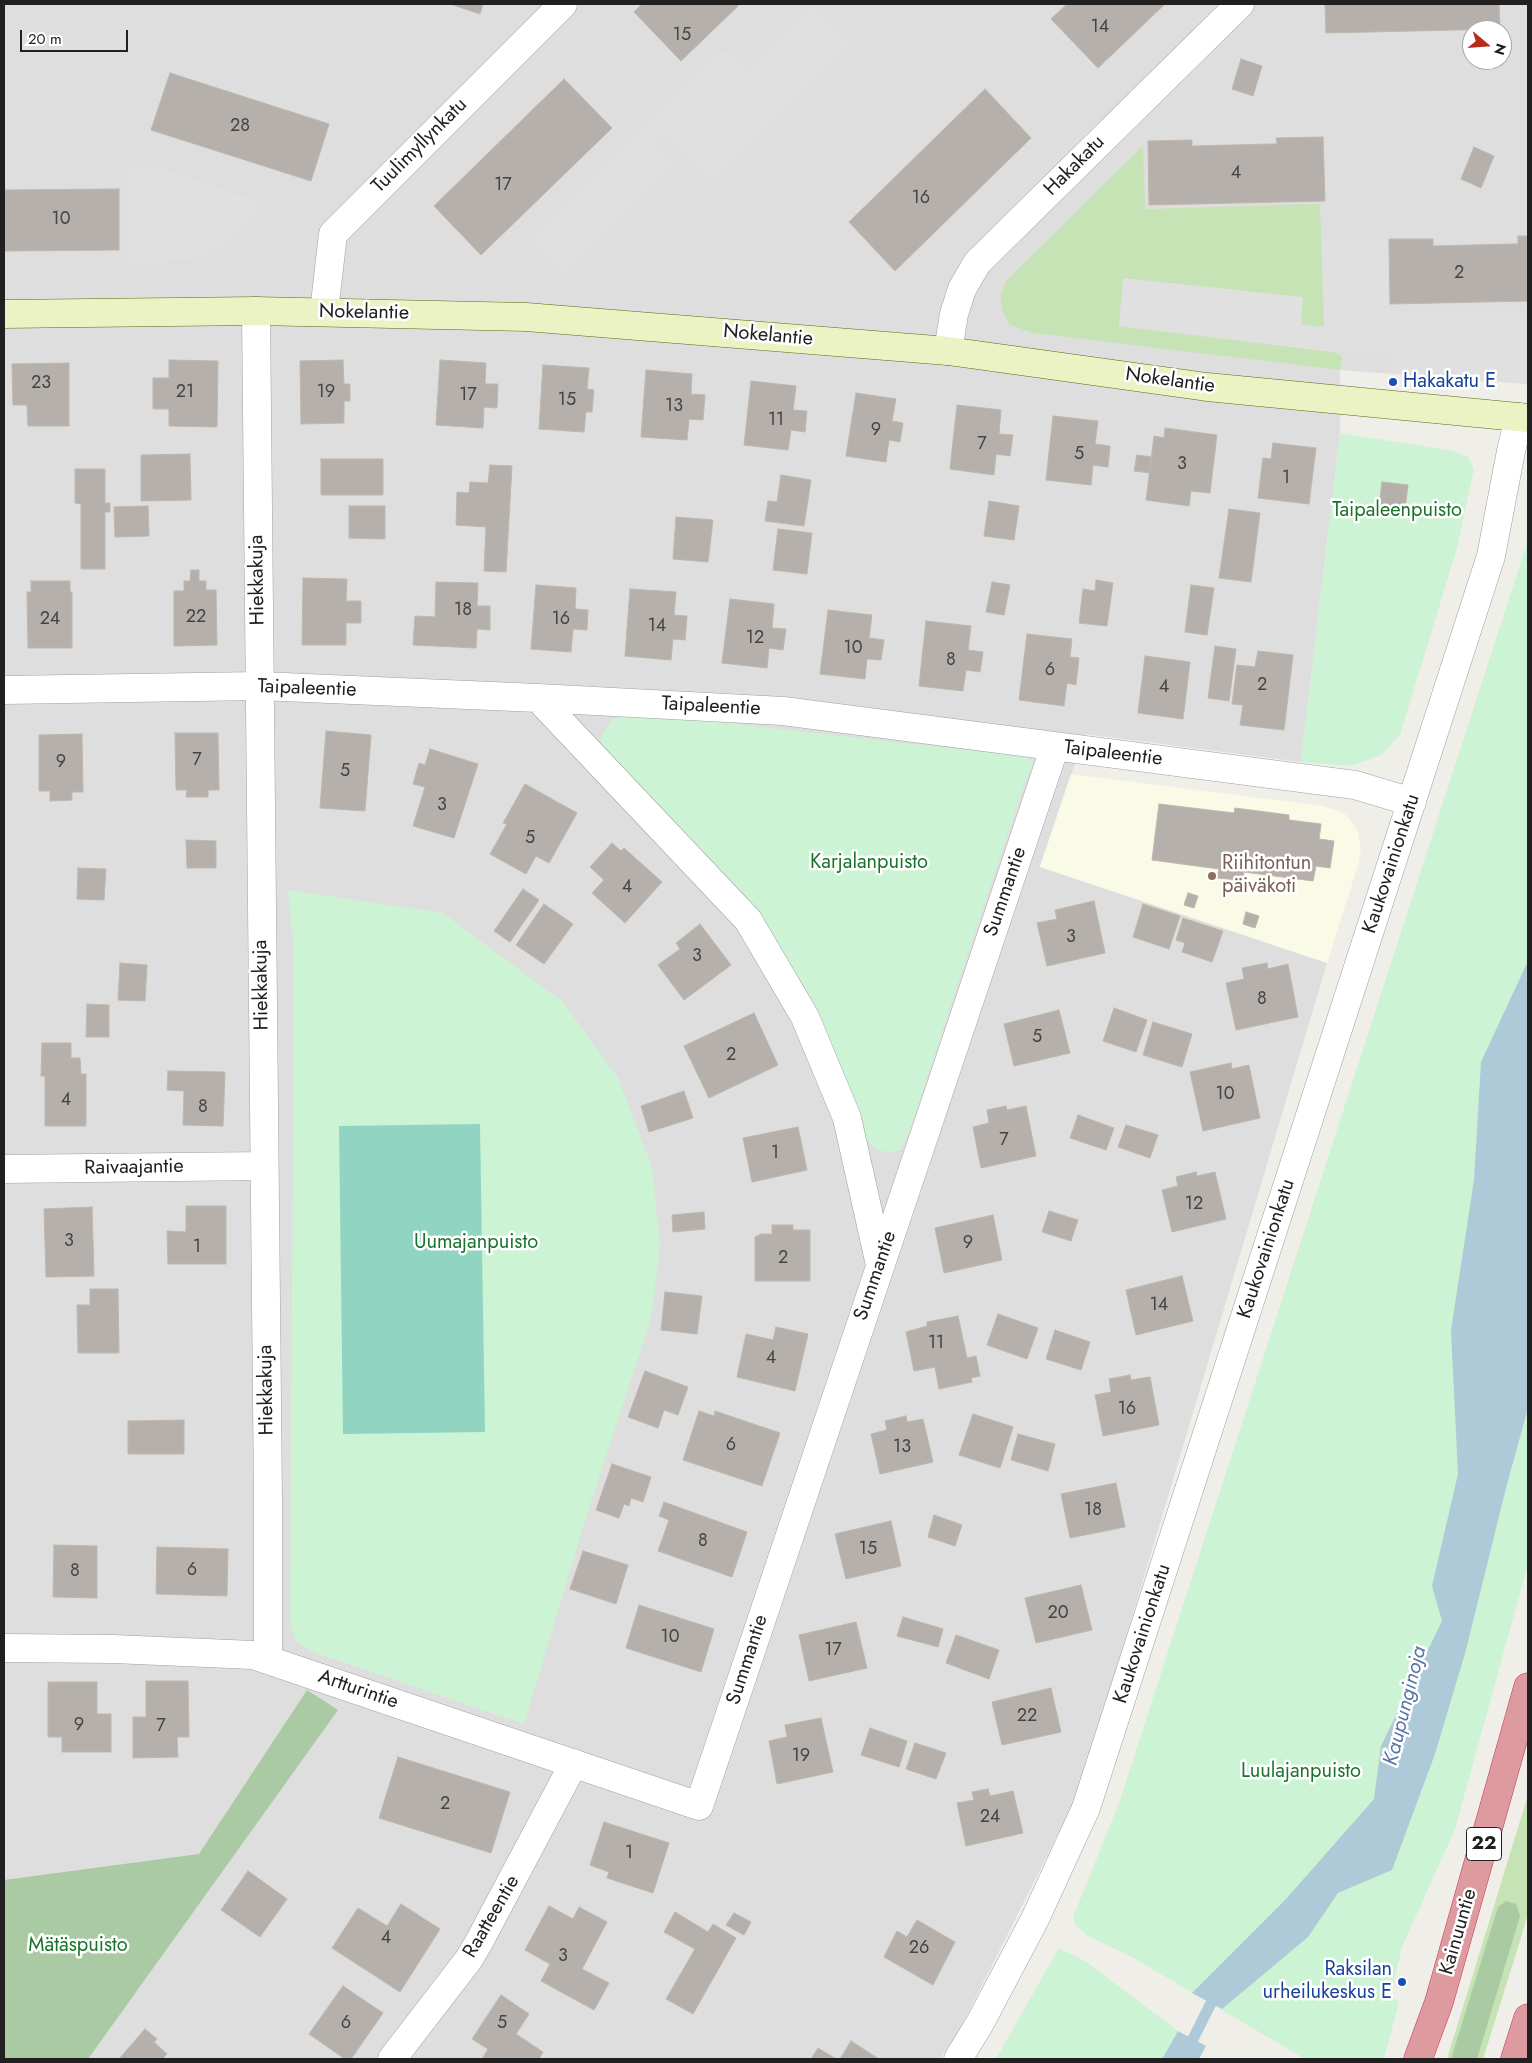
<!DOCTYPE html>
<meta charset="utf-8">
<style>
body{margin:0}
#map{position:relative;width:1532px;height:2063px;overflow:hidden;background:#f0eee8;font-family:Jost,sans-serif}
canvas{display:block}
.frame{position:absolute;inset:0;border:5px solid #202020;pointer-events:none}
.north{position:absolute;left:1462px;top:20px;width:50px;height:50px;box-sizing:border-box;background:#fff;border:1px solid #a6a6a6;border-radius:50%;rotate:108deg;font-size:14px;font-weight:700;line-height:20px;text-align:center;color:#202020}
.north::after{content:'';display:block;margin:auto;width:18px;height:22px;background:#b72b1a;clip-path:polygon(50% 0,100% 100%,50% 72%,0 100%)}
.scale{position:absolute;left:20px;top:30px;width:108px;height:22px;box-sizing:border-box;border:2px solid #202020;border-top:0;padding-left:6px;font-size:15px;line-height:18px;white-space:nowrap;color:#202020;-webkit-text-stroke:4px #fff;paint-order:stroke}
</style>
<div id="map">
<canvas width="1532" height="2063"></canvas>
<div class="frame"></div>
<div class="north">N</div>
<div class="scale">20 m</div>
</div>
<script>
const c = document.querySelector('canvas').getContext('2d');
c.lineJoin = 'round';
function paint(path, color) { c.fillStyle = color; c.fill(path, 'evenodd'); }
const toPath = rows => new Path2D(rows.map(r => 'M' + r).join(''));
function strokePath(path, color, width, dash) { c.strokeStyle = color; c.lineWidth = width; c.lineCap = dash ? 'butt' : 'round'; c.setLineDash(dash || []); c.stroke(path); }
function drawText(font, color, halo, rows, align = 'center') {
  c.font = font + ' Jost,sans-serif'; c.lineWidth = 5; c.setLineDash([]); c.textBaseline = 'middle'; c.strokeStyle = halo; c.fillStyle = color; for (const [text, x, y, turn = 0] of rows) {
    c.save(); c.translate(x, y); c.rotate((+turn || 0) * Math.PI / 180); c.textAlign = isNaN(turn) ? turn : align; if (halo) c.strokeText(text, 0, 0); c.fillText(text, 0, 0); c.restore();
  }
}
paint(toPath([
 [4,4,1528,4,1528,384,1340,370,1340,433,1301,762,1085,734,1040,866,1327,963,1081,1788,957,2035,940,2059,4,2059],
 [1472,30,1502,30,1502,60,1472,60]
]), '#dedede');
paint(toPath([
 [1071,774,1323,806,1345,814,1353,823,1358,833,1361,849,1359,862,1327,963,1040,867]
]), '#f9fbe6');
paint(toPath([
 [1143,146,1145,209,1320,204,1324,327,1301,325,1302,297,1119,326,1333,352,1340,355,1342,359,1340,370,1033,333,1010,325,1003,312,1000,295,1007,280],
 [1528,1795,1528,1913,1520,1941,1483,2059,1447,2059]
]), '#c6e3b5');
paint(toPath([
 [307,1690,338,1710,88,2059,4,2059,4,1880,199,1854],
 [1506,1901,1516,1904,1520,1916,1477,2059,1451,2059,1498,1907]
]), '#a9caa2');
paint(toPath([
 [1340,433,1453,451,1468,457,1474,469,1457,548,1400,735,1381,755,1351,766,1301,762],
 [1528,540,1528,1564,1455,1829,1402,1947,1390,1997,1399,2002,1384,2059,1305,2059,1132,1957,1088,1936,1076,1926,1073,1917,1119,1803],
 [629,712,1029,757,1033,765,1025,782,909,1133,900,1150,888,1153,875,1148,866,1139,842,1069,815,1006,742,892,602,748,602,735,612,720],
 [288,890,443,913,563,1002,618,1078,652,1167,660,1245,651,1319,588,1511,524,1724,313,1652,296,1641,290,1623,294,952],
 [1059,1948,1085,1961,1178,2031,1162,2059,996,2059]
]), '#ccf3d3');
paint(toPath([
 [480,1124,485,1432,343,1434,339,1126]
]), '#91d4c2');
paint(toPath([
 [812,6,850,45,713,180,664,131,653,142,675,165,564,274,530,239,723,50,745,72],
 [127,169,166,170,257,202,255,215,235,230,210,255,150,264,128,265],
 [1322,239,1386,239,1389,311,1528,312,1527,384,1392,374,1393,353,1333,352,1119,326,1123,278,1303,297,1301,325,1324,327]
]), '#e0e0e0');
paint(toPath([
 [1528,961,1528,1408,1506,1488,1466,1650,1435,1754,1392,1870,1338,1893,1308,1937,1222,2009,1192,1993,1286,1899,1374,1799,1381,1746,1442,1621,1432,1586,1458,1474,1451,1330,1474,1180,1481,1062],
 [1178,2031,1206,2046,1199,2059,1162,2059]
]), '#aecad8');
strokePath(toPath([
 [1183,2059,1218,1989]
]), '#aecad8', 11);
const building = toPath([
 [450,4,483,4,480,14,450,4],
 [642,4,740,4,681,61,634,12,642,4],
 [1067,4,1165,4,1098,68,1051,19,1067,4],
 [1325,4,1499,4,1500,29,1326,33,1325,4],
 [1241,59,1262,66,1253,96,1232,89,1241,59],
 [170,73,329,124,311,181,151,130,170,73],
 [564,79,612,128,481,255,434,206,564,79],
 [985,89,1031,138,895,271,849,222,985,89],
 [1323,137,1325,201,1149,205,1148,141,1192,140,1192,146,1272,144,1277,144,1276,138,1323,137],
 [1474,147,1494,156,1481,188,1461,179,1474,147],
 [119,189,119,250,4,251,4,190,119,189],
 [1518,236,1528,236,1528,301,1390,304,1389,239,1433,239,1433,246,1514,244,1518,244,1518,236],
 [169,360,218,361,217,427,169,426,169,409,153,409,153,378,169,378,169,360],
 [343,360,344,384,350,384,350,401,344,401,344,423,301,424,300,361,343,360],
 [440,360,486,363,485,384,498,384,497,408,484,407,483,428,436,425,440,360],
 [69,363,69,426,28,426,27,405,13,405,12,364,69,363],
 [543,365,589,368,587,389,594,390,592,412,586,412,584,432,539,429,543,365],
 [646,370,692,374,691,394,705,395,703,420,689,419,687,440,641,437,646,370],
 [751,381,796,386,793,410,807,411,805,432,791,430,788,450,744,445,751,381],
 [856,393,896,399,892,421,903,423,900,442,889,440,886,462,846,456,856,393],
 [957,405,1001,410,999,434,1013,435,1010,456,996,454,994,475,950,469,957,405],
 [1053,416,1098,421,1095,444,1110,446,1108,467,1093,465,1091,485,1046,480,1053,416],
 [1165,428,1217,435,1210,493,1191,491,1189,506,1146,500,1154,436,1164,438,1165,428],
 [1273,443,1316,448,1309,504,1258,498,1263,458,1271,459,1273,443],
 [190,454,191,500,141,501,141,455,190,454],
 [1137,455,1152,457,1150,473,1134,471,1137,455],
 [321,459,383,459,383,495,321,495,321,459],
 [490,465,512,466,506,572,484,571,486,527,456,525,457,492,469,493,470,482,488,483,490,465],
 [75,469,105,469,105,503,110,503,110,512,105,512,105,569,81,569,81,504,75,503,75,469],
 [781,475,811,480,804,526,765,521,768,501,777,502,781,475],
 [1382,482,1408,485,1404,517,1378,514,1382,482],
 [989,501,1019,506,1014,540,984,536,989,501],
 [148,506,149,536,115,537,114,507,148,506],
 [349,506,385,506,385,539,349,538,349,506],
 [1229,509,1260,513,1251,582,1219,578,1229,509],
 [676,517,713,520,708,562,673,559,676,517],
 [778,529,812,533,807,574,773,570,778,529],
 [191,570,199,570,199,581,206,581,206,590,216,590,217,645,174,646,174,591,184,591,184,581,190,581,191,570],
 [303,578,347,579,346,601,361,601,361,623,346,623,346,645,302,645,303,578],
 [1096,580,1113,583,1107,626,1079,623,1083,589,1095,591,1096,580],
 [31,581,70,581,70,592,72,592,72,648,28,648,27,592,31,592,31,581],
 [436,582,478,583,477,606,490,606,490,630,477,629,476,648,413,645,415,616,435,617,436,582],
 [992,582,1010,585,1004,615,986,612,992,582],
 [536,585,576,588,575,609,588,610,587,630,573,629,571,652,531,649,536,585],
 [1191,585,1214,588,1207,635,1185,632,1191,585],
 [630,589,676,592,674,615,687,616,685,640,673,639,671,660,625,656,630,589],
 [730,599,774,604,772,628,786,629,783,650,769,648,767,668,722,663,730,599],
 [828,610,872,615,869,638,884,640,881,660,867,659,865,679,820,674,828,610],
 [926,621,971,626,968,650,983,652,980,672,966,670,963,691,919,686,926,621],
 [1027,634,1072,639,1070,657,1079,658,1076,685,1067,683,1064,706,1019,700,1027,634],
 [1215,646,1236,649,1229,701,1208,698,1215,646],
 [1258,651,1293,655,1284,730,1240,725,1243,705,1232,704,1237,665,1255,667,1258,651],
 [1145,656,1190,662,1183,719,1138,713,1145,656],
 [326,731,371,735,365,811,320,808,326,731],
 [175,733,218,733,219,790,208,790,208,797,186,797,187,790,176,790,175,733],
 [82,734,83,792,72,792,72,800,50,801,50,791,39,791,39,735,82,734],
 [430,749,478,764,454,838,413,826,425,787,413,784,419,763,425,765,430,749],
 [525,784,577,813,549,863,536,856,526,874,490,854,507,824,503,823,525,784],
 [1159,804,1234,813,1235,808,1289,815,1289,820,1321,824,1319,839,1334,841,1330,868,1316,866,1313,881,1244,872,1243,881,1217,878,1219,869,1152,860,1159,804],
 [186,840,216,841,216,868,187,868,186,840],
 [612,843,621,851,624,848,662,882,625,923,592,893,604,880,590,867,612,843],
 [78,868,106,869,104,900,77,899,78,868],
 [523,889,539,900,510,942,494,931,523,889],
 [1188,893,1198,896,1194,908,1184,905,1188,893],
 [1094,901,1105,953,1047,966,1037,923,1057,919,1055,910,1094,901],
 [544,904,573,924,544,964,516,945,544,904],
 [1143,904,1180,916,1169,949,1133,937,1143,904],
 [1246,912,1259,916,1255,928,1243,924,1246,912],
 [1183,918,1223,931,1212,962,1182,952,1185,943,1176,940,1183,918],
 [700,924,731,965,684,1000,658,965,680,949,676,943,700,924],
 [120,963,147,965,145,1001,118,1000,120,963],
 [1267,963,1268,969,1288,964,1298,1017,1236,1030,1226,983,1244,979,1242,968,1267,963],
 [87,1004,109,1005,109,1037,86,1037,87,1004],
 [1114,1008,1147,1020,1136,1052,1103,1041,1114,1008],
 [1059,1010,1070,1053,1014,1066,1004,1024,1059,1010],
 [754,1013,778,1065,709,1098,684,1046,754,1013],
 [1153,1022,1192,1034,1182,1067,1143,1055,1153,1022],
 [42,1043,71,1043,71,1058,80,1058,81,1074,86,1074,86,1126,45,1126,45,1076,41,1076,42,1043],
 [1231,1063,1232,1069,1249,1065,1260,1118,1203,1131,1190,1072,1231,1063],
 [168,1071,225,1072,223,1126,183,1125,184,1091,167,1090,168,1071],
 [684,1091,693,1118,649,1132,641,1106,684,1091],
 [1006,1106,1007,1110,1026,1106,1036,1156,981,1168,973,1127,989,1123,987,1110,1006,1106],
 [1078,1115,1114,1128,1106,1150,1070,1138,1078,1115],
 [1126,1125,1158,1135,1150,1158,1118,1147,1126,1125],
 [798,1127,807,1170,752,1182,743,1138,798,1127],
 [1196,1172,1197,1176,1215,1172,1226,1219,1172,1232,1162,1190,1178,1186,1176,1177,1196,1172],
 [186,1206,226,1206,226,1264,168,1264,167,1231,186,1232,186,1206],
 [92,1207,94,1276,46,1277,44,1209,92,1207],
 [1049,1211,1078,1220,1071,1241,1042,1232,1049,1211],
 [704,1212,705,1229,673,1232,672,1215,704,1212],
 [993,1215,1002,1260,944,1273,935,1228,993,1215],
 [772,1225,793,1225,793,1230,810,1230,810,1281,755,1281,755,1237,761,1234,772,1234,772,1225],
 [1182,1276,1193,1321,1136,1335,1126,1290,1182,1276],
 [90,1289,118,1289,119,1353,78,1353,77,1305,90,1305,90,1289],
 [665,1292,702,1296,697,1334,661,1330,665,1292],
 [998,1314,1038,1328,1027,1359,987,1345,998,1314],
 [958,1316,967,1358,976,1356,980,1376,971,1378,972,1382,939,1389,935,1367,914,1371,906,1332,927,1326,927,1322,958,1316],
 [776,1327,808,1334,795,1391,737,1377,746,1334,773,1340,776,1327],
 [1055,1330,1090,1342,1081,1370,1046,1359,1055,1330],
 [645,1371,688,1387,678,1415,664,1410,658,1428,628,1417,645,1371],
 [1130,1375,1131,1380,1150,1377,1159,1425,1103,1436,1095,1395,1111,1392,1109,1379,1130,1375],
 [699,1411,714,1416,715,1411,780,1433,762,1486,683,1460,699,1411],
 [973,1414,1013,1427,1000,1468,959,1455,973,1414],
 [906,1416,907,1422,923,1419,933,1462,880,1474,871,1434,887,1430,885,1421,906,1416],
 [184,1420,184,1454,128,1454,128,1421,184,1420],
 [1018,1434,1055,1444,1048,1471,1011,1460,1018,1434],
 [612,1464,651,1477,643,1502,631,1498,629,1506,624,1504,619,1518,596,1510,612,1464],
 [1116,1483,1125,1527,1070,1538,1061,1494,1116,1483],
 [664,1502,747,1532,732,1577,658,1551,669,1520,659,1516,664,1502],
 [934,1515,962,1525,955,1546,928,1537,934,1515],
 [891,1521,901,1566,846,1579,835,1534,891,1521],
 [54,1545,97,1546,97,1598,53,1597,54,1545],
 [157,1547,228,1549,227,1596,156,1594,157,1547],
 [583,1551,628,1565,616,1604,570,1589,583,1551],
 [1081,1585,1092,1630,1036,1643,1025,1598,1081,1585],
 [639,1605,714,1629,701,1672,626,1648,639,1605],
 [903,1617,943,1629,938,1647,897,1636,903,1617],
 [856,1622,867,1668,809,1681,799,1635,856,1622],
 [956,1635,999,1650,989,1679,946,1663,956,1635],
 [146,1681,188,1681,189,1737,177,1737,178,1757,133,1758,133,1717,146,1717,146,1681],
 [48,1682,97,1682,97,1714,111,1714,111,1752,62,1752,62,1737,48,1737,48,1682],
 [1051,1688,1061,1732,1002,1745,992,1702,1051,1688],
 [821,1718,833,1772,777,1784,769,1741,787,1737,785,1725,821,1718],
 [870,1728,907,1741,899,1767,861,1755,870,1728],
 [915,1743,946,1753,936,1779,906,1769,915,1743],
 [398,1757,510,1792,491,1853,379,1818,398,1757],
 [988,1789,990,1796,1013,1791,1023,1833,966,1846,957,1803,974,1800,972,1792,988,1789],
 [604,1822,669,1843,653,1893,607,1878,609,1872,590,1865,604,1822],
 [248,1871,287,1899,260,1937,221,1910,248,1871],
 [401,1904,440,1929,400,1992,332,1948,358,1908,387,1926,401,1904],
 [549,1906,573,1919,579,1907,607,1922,582,1969,609,1983,594,2010,541,1981,550,1964,525,1950,549,1906],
 [675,1912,708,1932,713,1924,736,1938,693,2014,666,1999,695,1949,664,1932,675,1912],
 [734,1913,751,1922,744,1935,726,1925,734,1913],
 [917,1920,955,1942,933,1985,884,1957,897,1931,907,1937,917,1920],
 [343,1986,383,2013,351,2059,345,2059,309,2034,343,1986],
 [501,1995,529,2014,516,2034,543,2052,539,2059,482,2059,488,2049,472,2039,501,1995],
 [145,2029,157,2039,154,2042,167,2054,162,2059,119,2059,145,2029],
 [851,2041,879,2059,840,2059,851,2041],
 [818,2048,836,2059,811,2059,818,2048]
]);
paint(building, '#b5b0ab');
strokePath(building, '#c0b7ac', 1);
const street = toPath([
 [256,311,268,1499,268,1660],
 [324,312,333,234,563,4],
 [948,351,954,314,962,289,977,263,1240,4],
 [4,690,260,686,538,698,783,711,1355,785,1412,802],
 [538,698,748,920,805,1017,847,1118,880,1265],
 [4,1169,264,1166],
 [4,1648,113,1649,253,1655,699,1806,1055,746],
 [392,2059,469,1959,479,1942,574,1763],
 [958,2059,980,2023,1035,1919,1086,1808,1491,556,1511,451,1519,417]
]);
const secondary = toPath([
 [4,314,256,311,526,317,948,351,1207,387,1528,418]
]);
const highway = toPath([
 [1418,2059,1439,2002,1528,1687],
 [1515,2059,1528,2018]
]);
strokePath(street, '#a1a1a1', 29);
strokePath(secondary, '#586c13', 29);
strokePath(highway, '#c53d5d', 29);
strokePath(street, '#fff', 28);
strokePath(secondary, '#ebf2c4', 28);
strokePath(highway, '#dd9a9f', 28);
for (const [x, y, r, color] of [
 [1393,382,5,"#1a4fb4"],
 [1212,876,5,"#8d6e63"],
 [1402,1982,5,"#1a4fb4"]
]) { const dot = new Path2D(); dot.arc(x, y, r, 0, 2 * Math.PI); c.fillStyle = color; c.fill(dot); strokePath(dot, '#fff', 2); }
drawText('18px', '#454443', null, [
 ["14",1100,28],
 ["15",682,36],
 ["28",240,127],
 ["4",1236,174],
 ["17",503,186],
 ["16",921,199],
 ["10",61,220],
 ["2",1459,274],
 ["23",41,384],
 ["21",185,393],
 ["19",326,393],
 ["17",468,396],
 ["15",567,401],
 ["13",674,407],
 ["11",776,421],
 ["9",876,431],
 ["7",982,445],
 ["5",1079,455],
 ["3",1182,465],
 ["1",1286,479],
 ["18",463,611],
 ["22",196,618],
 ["24",50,620],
 ["16",561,620],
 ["14",657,627],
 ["12",755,639],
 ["10",853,649],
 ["8",951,661],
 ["6",1050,671],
 ["2",1262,686],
 ["4",1164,688],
 ["7",197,761],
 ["9",61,763],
 ["5",345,772],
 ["3",442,806],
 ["5",530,839],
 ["4",627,888],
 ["3",1071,938],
 ["3",697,957],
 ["8",1262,1000],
 ["5",1037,1038],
 ["2",731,1056],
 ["10",1225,1095],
 ["4",66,1101],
 ["8",203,1108],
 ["7",1004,1141],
 ["1",775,1154],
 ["12",1194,1205],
 ["3",69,1242],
 ["9",968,1244],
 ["1",197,1248],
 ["2",783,1259],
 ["14",1159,1306],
 ["11",936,1344],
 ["4",771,1359],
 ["16",1127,1410],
 ["6",731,1446],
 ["13",902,1448],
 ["18",1093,1511],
 ["8",703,1542],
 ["15",868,1550],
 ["6",192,1571],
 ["8",75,1572],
 ["20",1058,1614],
 ["10",670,1638],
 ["17",833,1651],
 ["22",1027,1717],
 ["9",79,1726],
 ["7",161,1727],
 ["19",801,1757],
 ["2",445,1805],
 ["24",990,1818],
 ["1",629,1854],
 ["4",386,1939],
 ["26",919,1949],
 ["3",563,1957],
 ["6",346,2024],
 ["5",502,2024]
]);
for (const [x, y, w] of [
 [1484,1844,35]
]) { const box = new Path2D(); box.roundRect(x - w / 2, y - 16.5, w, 33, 4); c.fillStyle = '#fff'; c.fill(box); strokePath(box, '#202020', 1); }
drawText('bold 19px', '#202020', null, [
 ["22",1484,1844]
]);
drawText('20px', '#202020', '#fff', [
 ["Tuulimyllynkatu",420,146,-45],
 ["Hakakatu",1075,166,-45],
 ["Nokelantie",364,313,1],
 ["Nokelantie",768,336,5],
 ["Nokelantie",1170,381,8],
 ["Hiekkakuja",258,580,-91],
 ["Taipaleentie",307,689,2],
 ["Taipaleentie",711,707,3],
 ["Taipaleentie",1113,754,7],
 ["Kaukovainionkatu",1392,864,-72],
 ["Summantie",1006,892,-71],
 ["Hiekkakuja",262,985,-91],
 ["Raivaajantie",134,1168,-1],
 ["Kaukovainionkatu",1267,1249,-72],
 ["Summantie",876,1276,-71],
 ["Hiekkakuja",267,1390,-91],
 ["Kaukovainionkatu",1143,1634,-72],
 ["Summantie",748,1660,-72],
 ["Artturintie",358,1690,19],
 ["Raatteentie",492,1917,-60],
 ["Kainuuntie",1459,1932,-74]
]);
drawText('20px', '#164399', '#fff', [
 ["Hakakatu E",1403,382],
 ["Raksilan",1392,1970,"right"],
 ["urheilukeskus E",1392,1993,"right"]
], 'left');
drawText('20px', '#1a732b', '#fff', [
 ["Taipaleenpuisto",1397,511],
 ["Karjalanpuisto",869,863],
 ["Uumajanpuisto",476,1243],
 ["Luulajanpuisto",1301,1772],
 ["Mätäspuisto",78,1946]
]);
drawText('20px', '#785e54', '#fff', [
 ["Riihitontun",1222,864],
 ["päiväkoti",1222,887]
], 'left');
drawText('italic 21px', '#5876a5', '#fff', [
 ["Kaupunginoja",1406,1706,-76]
]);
</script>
